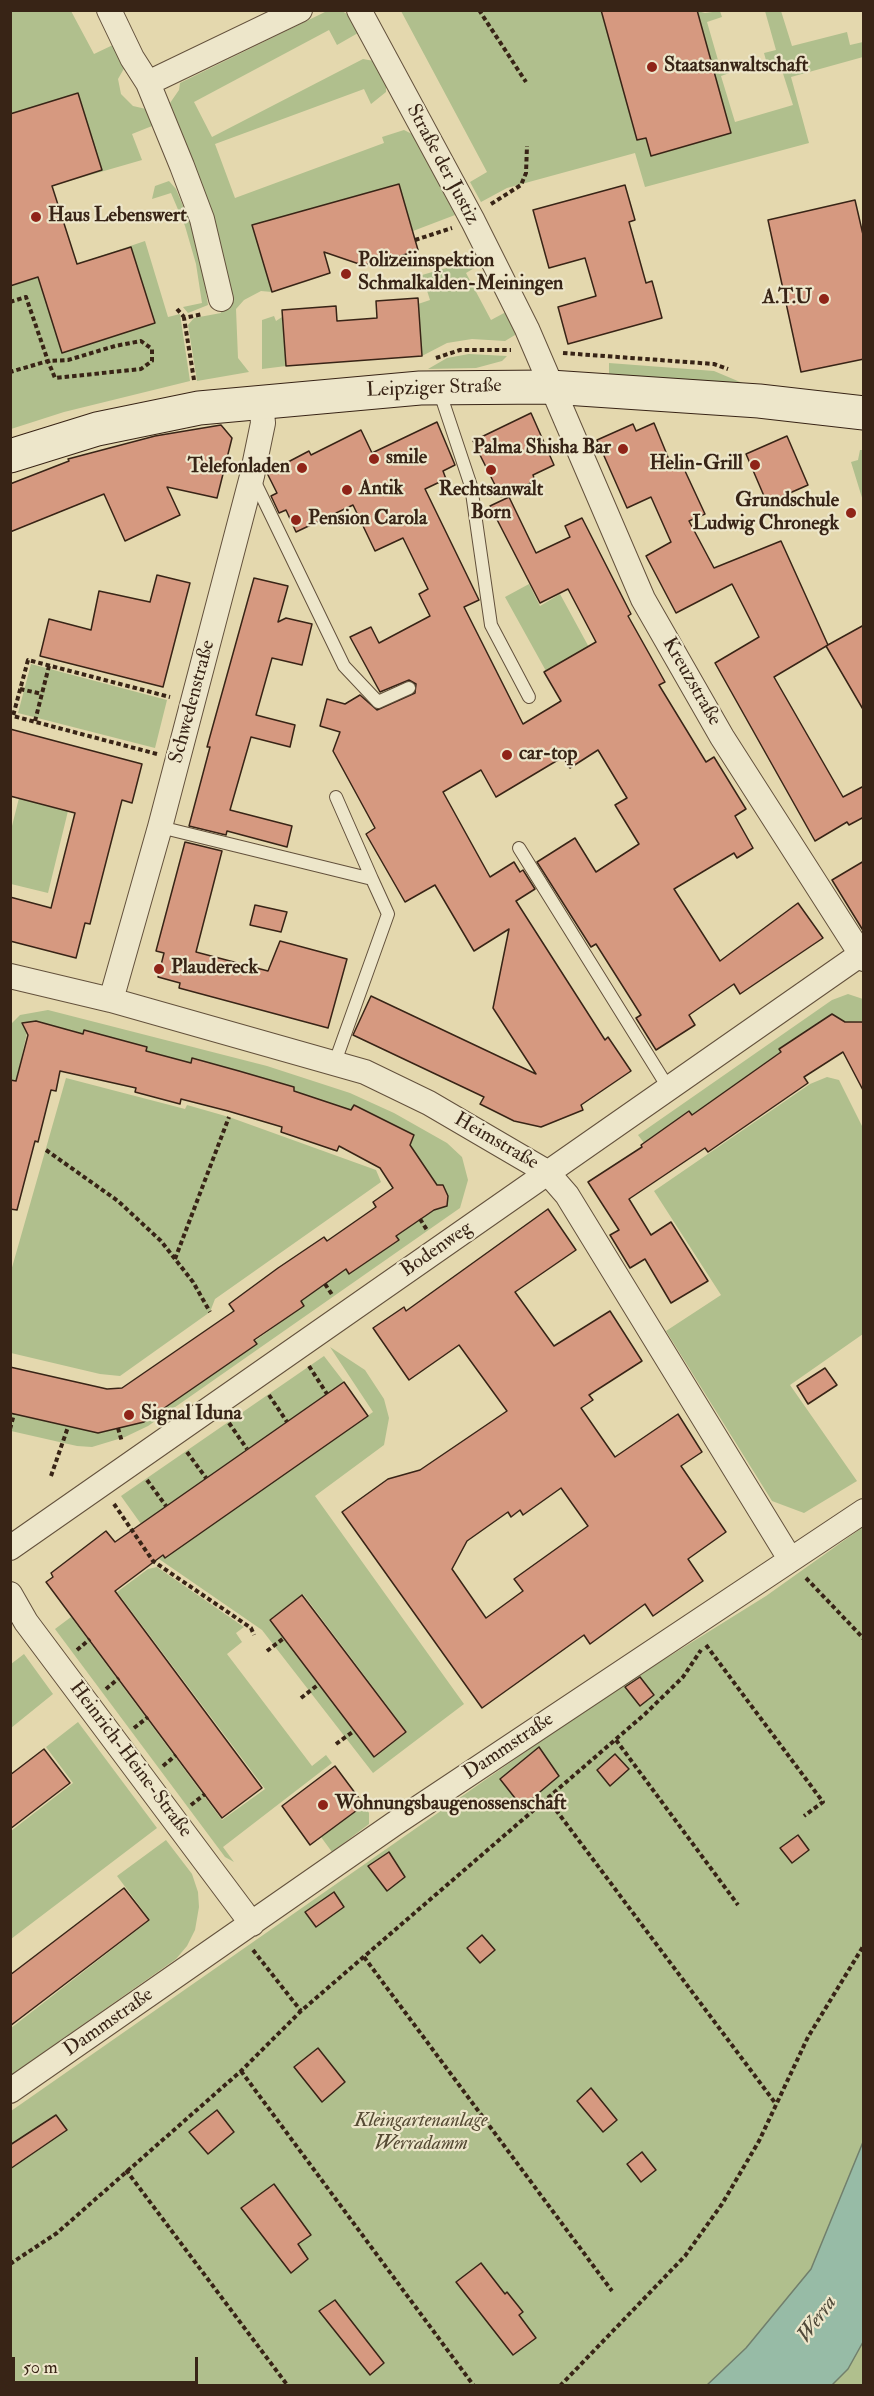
<!DOCTYPE html>
<meta charset="utf-8">
<style>
body{margin:0}
#map{position:relative;width:874px;height:2396px;overflow:hidden;background:#e4d8ae;font-family:"IM FELL Double Pica",serif}
canvas{display:block}
.frame{position:absolute;inset:0;border:12px solid #382416;pointer-events:none}
.scale{position:absolute;left:12px;top:2357px;width:186px;height:27px;box-sizing:border-box;border:3px solid #382416;border-top:0;padding-left:8px;font-size:18px;line-height:21px;white-space:nowrap;color:#382416;-webkit-text-stroke:4px #ede6ca;paint-order:stroke}
</style>
<div id="map">
<canvas width="874" height="2396"></canvas>
<div class="frame"></div>
<div class="scale">50 m</div>
</div>
<script>
const c = document.querySelector('canvas').getContext('2d');
c.lineJoin = 'round';
function paint(path, color) { c.fillStyle = color; c.fill(path, 'evenodd'); }
const toPath = rows => new Path2D(rows.map(r => 'M' + r).join(''));
function strokePath(path, color, width, dash) { c.strokeStyle = color; c.lineWidth = width; c.lineCap = dash ? 'butt' : 'round'; c.setLineDash(dash || []); c.stroke(path); }
function drawText(font, color, halo, rows, align = 'center') {
  c.font = font + ' "IM FELL Double Pica",serif'; c.lineWidth = 4.5; c.setLineDash([]); c.textBaseline = 'middle'; c.strokeStyle = halo; c.fillStyle = color; for (const [text, x, y, turn = 0] of rows) {
    c.save(); c.translate(x, y); c.rotate((+turn || 0) * Math.PI / 180); c.textAlign = isNaN(turn) ? turn : align; if (halo) c.strokeText(text, 0, 0); c.fillText(text, 0, 0); c.restore();
  }
}
paint(toPath([
 [11,11,71,11,94,54,115,44,126,65,118,79,121,94,133,106,146,109,152,126,132,134,142,160,52,186,77,264,145,241,168,317,180,314,190,381,64,412,11,429],
 [327,11,342,11,347,14,358,33,337,45,329,30,194,102,212,137,363,59,374,61,386,84,386,92,371,104,364,89,215,144,235,198,384,143,382,137,404,130,412,134,417,142,455,215,413,231,398,184,253,225,272,292,261,291,244,300,236,309,238,358,249,372,197,381,188,325,194,318,221,313,220,307,232,304,203,187,170,103,179,90,180,83],
 [401,11,601,11,623,89,639,109,629,113,637,140,646,138,652,156,731,133,697,11,705,13,720,11,722,17,707,22,720,67,736,62,738,70,721,76,735,122,793,105,779,61,767,64,764,53,776,50,765,11,781,11,792,46,847,32,850,45,863,42,863,57,791,77,809,143,645,187,635,153,507,188,481,202,470,182,487,172],
 [169,181,176,189,191,225,202,265,208,305,188,313,183,307,202,303,196,264,185,226,171,193,152,199,155,186],
 [478,259,481,264,466,273,491,320,506,312,515,327,515,335,505,341,472,339,447,343,422,356,418,304,430,300,422,275],
 [274,316,276,321,282,317,286,366,262,369,262,320],
 [469,354,507,356,502,361,476,368,428,369,447,358],
 [609,363,714,371,752,387,609,374],
 [860,450,863,450,863,501,851,462,858,460],
 [529,584,540,606,560,594,622,708,546,671,505,597],
 [31,664,167,700,155,748,18,713],
 [19,798,68,811,48,893,11,884,11,830],
 [848,994,863,999,863,1021,845,1022,832,1014,779,1049,781,1052,692,1115,689,1111,644,1143,638,1135,832,1000],
 [48,1010,267,1066,350,1093,394,1113,447,1143,462,1157,468,1180,460,1208,148,1426,125,1437,92,1447,77,1446,11,1431,11,1413,98,1433,145,1421,303,1306,301,1301,346,1269,350,1274,399,1240,396,1236,434,1210,447,1206,448,1196,443,1185,437,1185,416,1154,354,1105,351,1110,294,1091,294,1087,239,1071,192,1058,191,1063,146,1051,146,1047,84,1030,83,1034,36,1021,29,1024,16,1081,11,1080,10,1025,20,1015],
 [827,1077,839,1080,863,1128,863,1334,790,1385,857,1481,804,1513,772,1501,666,1331,721,1295,654,1191,810,1084],
 [66,1078,185,1109,187,1105,229,1117,376,1170,381,1182,215,1299,210,1312,120,1376,100,1374,11,1353,11,1271],
 [330,1347,365,1370,384,1399,389,1418,384,1445,315,1496,464,1704,373,1773,262,1630,159,1559,373,1412],
 [303,1594,407,1732,374,1758,269,1620],
 [324,1356,344,1382,141,1524,121,1496],
 [863,1527,863,2385,11,2385,11,2111,604,1697,766,1596],
 [157,1567,244,1627,236,1633,242,1642,227,1654,312,1766,326,1755,332,1763,223,1847,234,1862,225,1857,55,1629,71,1617,222,1820,265,1789,117,1592,148,1569],
 [24,1654,53,1694,11,1728,11,1664],
 [78,1722,157,1828,11,1939,11,1831,73,1783,46,1747],
 [364,1805,369,1813,369,1824,332,1852,321,1837],
 [166,1840,192,1874,198,1892,199,1907,195,1930,187,1946,176,1959,11,2075,11,2028,150,1920,117,1876]
]), '#b0bf8d');
const water = toPath([
 [863,2142,863,2342,848,2369,832,2385,707,2385,746,2348,811,2269,863,2142]
]);
paint(water, '#97bba6');
strokePath(water, '#717f6c', 1.5);
const building = toPath([
 [601,10,697,10,731,133,651,156,646,138,637,140,601,10],
 [78,93,102,170,52,186,77,264,131,247,155,323,62,353,38,277,10,286,10,114,78,93],
 [399,184,418,250,389,260,362,265,324,252,330,273,272,292,252,225,399,184],
 [625,185,635,220,629,222,646,283,652,281,662,318,568,344,558,307,596,296,585,258,549,268,533,210,625,185],
 [855,200,864,239,864,359,801,372,768,220,855,200],
 [418,298,422,356,286,366,282,310,336,306,337,321,377,318,376,301,418,298],
 [531,413,554,465,533,475,535,481,501,497,473,441,531,413],
 [437,422,455,465,443,471,446,479,425,489,479,600,464,607,523,724,561,701,544,672,596,642,568,589,540,603,490,506,509,497,536,553,570,537,565,526,582,518,631,614,628,616,665,682,659,685,706,762,714,757,746,809,735,816,753,848,737,858,734,853,674,889,720,961,798,903,823,938,740,994,734,984,689,1015,695,1025,656,1050,636,1018,641,1015,596,944,591,947,537,862,575,838,596,872,639,844,615,805,627,798,598,750,570,768,563,757,496,797,481,770,443,792,490,877,514,862,520,872,523,870,535,889,516,901,605,1040,608,1037,631,1071,581,1105,583,1110,541,1127,514,1121,480,1104,484,1097,353,1035,371,996,536,1074,493,1008,509,929,474,951,435,885,405,902,366,834,375,828,333,751,340,732,320,726,327,699,345,704,360,695,377,710,415,693,416,684,409,680,380,692,350,637,371,627,379,643,430,616,419,594,428,589,403,538,375,551,353,505,296,532,286,510,279,513,271,496,277,493,267,473,309,451,311,455,361,430,372,453,437,422],
 [654,423,670,462,679,458,705,514,689,521,714,568,781,541,828,645,774,677,843,797,864,786,864,817,849,825,847,822,815,841,715,663,759,637,732,584,676,613,646,556,671,542,651,497,627,508,597,440,633,424,636,431,654,423],
 [221,425,232,438,217,498,167,487,180,515,125,541,104,494,10,532,10,484,69,461,68,459,155,436,221,425],
 [787,436,808,485,767,503,746,454,787,436],
 [157,575,190,583,163,687,40,656,49,619,91,630,99,591,150,602,157,575],
 [254,578,288,586,278,622,286,618,312,624,302,665,272,658,256,715,295,725,290,747,251,737,230,810,292,826,287,847,227,831,226,835,189,826,210,747,207,747,254,578],
 [864,625,864,711,826,646,864,625],
 [10,729,142,764,132,803,122,800,90,924,85,923,76,958,10,941,10,897,51,908,75,813,10,796,10,729],
 [185,842,222,851,196,952,268,971,280,941,347,959,328,1028,179,988,180,983,158,977,164,953,156,951,185,842],
 [864,861,864,932,832,880,864,861],
 [255,905,287,912,281,932,250,925,255,905],
 [832,1014,845,1022,864,1022,864,1092,843,1052,804,1077,808,1083,708,1152,705,1148,629,1199,651,1235,671,1222,708,1281,671,1303,645,1259,630,1268,610,1235,619,1230,588,1182,642,1147,641,1145,689,1111,692,1115,781,1052,779,1049,832,1014],
 [36,1021,83,1034,84,1030,147,1047,146,1051,191,1063,192,1058,239,1071,294,1087,294,1091,351,1110,354,1105,414,1135,410,1145,437,1185,443,1185,448,1196,447,1206,434,1210,396,1236,399,1240,349,1274,346,1269,301,1301,304,1306,254,1340,257,1344,144,1422,98,1433,10,1413,10,1367,107,1389,122,1388,234,1311,229,1304,278,1268,324,1237,327,1241,376,1207,373,1202,393,1188,380,1168,339,1146,337,1151,281,1132,282,1127,228,1111,181,1099,180,1104,135,1092,136,1088,60,1071,56,1091,51,1090,38,1142,35,1141,17,1210,10,1209,10,1080,16,1081,28,1035,22,1023,36,1021],
 [548,1209,576,1250,515,1292,554,1346,610,1311,642,1361,589,1395,593,1400,581,1408,615,1457,678,1414,702,1452,681,1466,726,1532,688,1559,703,1581,653,1616,645,1604,590,1644,584,1635,482,1708,342,1512,388,1479,420,1470,507,1411,459,1345,409,1380,373,1328,404,1307,406,1311,548,1209],
 [561,1488,588,1526,514,1579,523,1591,486,1618,452,1569,467,1541,508,1512,511,1517,520,1510,523,1515,561,1488],
 [825,1368,837,1385,808,1404,797,1386,825,1368],
 [344,1382,368,1416,165,1558,163,1555,115,1591,262,1788,222,1818,46,1582,53,1577,51,1573,106,1531,115,1542,344,1382],
 [302,1595,406,1732,374,1757,270,1620,302,1595],
 [640,1677,654,1695,640,1706,625,1687,640,1677],
 [539,1747,559,1776,522,1807,500,1779,539,1747],
 [44,1749,70,1783,10,1829,10,1775,44,1749],
 [615,1754,629,1769,610,1786,597,1770,615,1754],
 [335,1766,364,1805,310,1845,282,1806,335,1766],
 [798,1835,809,1850,792,1863,780,1848,798,1835],
 [389,1852,405,1877,387,1891,368,1866,389,1852],
 [124,1888,149,1920,10,2026,10,1975,124,1888],
 [334,1892,344,1907,316,1927,305,1912,334,1892],
 [482,1935,495,1950,480,1963,467,1948,482,1935],
 [318,2048,345,2082,322,2102,294,2067,318,2048],
 [591,2088,617,2120,603,2132,577,2101,591,2088],
 [217,2110,234,2132,208,2154,189,2132,217,2110],
 [56,2115,67,2130,10,2169,10,2145,56,2115],
 [642,2152,656,2170,641,2182,627,2164,642,2152],
 [274,2184,311,2235,298,2244,308,2259,291,2273,241,2208,274,2184],
 [481,2263,505,2294,507,2292,523,2312,519,2315,536,2338,513,2355,456,2282,481,2263],
 [335,2300,384,2363,370,2375,319,2311,335,2300]
]);
paint(building, '#d69980');
strokePath(building, '#382416', 1.5);
const lane = toPath([
 [439,390,471,486,491,625,529,697],
 [253,478,344,666,378,702,409,688],
 [160,827,372,879,336,797],
 [519,848,669,1089],
 [335,1062,388,914,372,879]
]);
const street = toPath([
 [109,10,132,58,148,83,182,166,202,219,221,299],
 [359,10,473,221,527,329,643,599,722,737,864,959],
 [148,83,300,10],
 [10,976,111,1000,365,1072,429,1103,547,1172,567,1195,790,1559],
 [111,1000,160,827,252,476,263,423,261,402],
 [10,1548,864,952],
 [10,1594,26,1622,252,1924],
 [10,2091,394,1824,864,1511]
]);
const secondary = toPath([
 [10,456,97,429,199,408,420,388,550,387,759,401,864,413]
]);
strokePath(lane, '#63513c', 14);
strokePath(street, '#63513c', 26);
strokePath(secondary, '#382416', 35);
strokePath(toPath([
 [479,10,526,82],
 [491,204,521,185,526,173,527,146],
 [415,240,452,228],
 [10,302,26,297,48,361,55,378,141,369,152,361,152,349,141,341,115,346,68,360,48,361,10,372],
 [177,309,184,317],
 [563,353,714,364,728,369],
 [436,358,460,350,511,350],
 [194,380,184,318,203,314],
 [20,689,42,694],
 [35,721,49,666],
 [157,754,13,716,28,660,170,697],
 [46,1150,118,1201,161,1241,193,1282,210,1312],
 [420,1219,427,1230],
 [175,1259,229,1117],
 [325,1284,333,1296],
 [309,1366,327,1394],
 [269,1395,287,1422],
 [229,1423,247,1449],
 [118,1428,122,1442],
 [10,1429,14,1414],
 [187,1452,206,1478],
 [51,1476,68,1427],
 [147,1480,166,1506],
 [114,1504,153,1561,251,1628,254,1635],
 [806,1578,864,1639],
 [706,1645,823,1802,804,1816],
 [77,1650,90,1639],
 [267,1651,284,1638],
 [106,1689,119,1678],
 [301,1698,319,1684],
 [134,1728,148,1717],
 [616,1740,738,1905],
 [336,1744,354,1731],
 [163,1766,176,1755],
 [547,1798,776,2104],
 [191,1805,205,1794],
 [253,1950,301,2011],
 [364,1957,612,2291],
 [241,2071,474,2386],
 [126,2170,288,2386],
 [10,2264,57,2233,241,2071,301,2011,645,1714,683,1677,701,1650],
 [560,2386,685,2256,722,2204,759,2141,808,2037,864,1945]
]), '#382416', 4, [4.5, 3]);
strokePath(lane, '#ede6ca', 12);
strokePath(street, '#ede6ca', 24);
strokePath(secondary, '#ede6ca', 33);
for (const [x, y, r, color] of [
 [652,67,6,"#8f2418"],
 [36,217,6,"#8f2418"],
 [346,274,6,"#8f2418"],
 [824,299,6,"#8f2418"],
 [623,449,6,"#8f2418"],
 [374,459,6,"#8f2418"],
 [755,465,6,"#8f2418"],
 [302,468,6,"#8f2418"],
 [491,470,6,"#8f2418"],
 [347,490,6,"#8f2418"],
 [851,513,6,"#8f2418"],
 [296,520,6,"#8f2418"],
 [507,755,6,"#8f2418"],
 [159,969,6,"#8f2418"],
 [129,1415,6,"#8f2418"],
 [323,1805,6,"#8f2418"]
]) { const dot = new Path2D(); dot.arc(x, y, r, 0, 2 * Math.PI); c.fillStyle = color; c.fill(dot); strokePath(dot, '#ede6ca', 2); }
drawText('bold 20px', '#382416', '#ede6ca', [
 ["Staatsanwaltschaft",664,67],
 ["Haus Lebenswert",48,217],
 ["Polizeiinspektion",358,262],
 ["Schmalkalden-Meiningen",358,285],
 ["A.T.U",812,299,"right"],
 ["Palma Shisha Bar",611,449,"right"],
 ["smile",386,459],
 ["Helin-Grill",743,465,"right"],
 ["Telefonladen",290,468,"right"],
 ["Antik",359,490],
 ["Rechtsanwalt",491,491,"center"],
 ["Born",491,514,"center"],
 ["Grundschule",839,502,"right"],
 ["Ludwig Chronegk",839,525,"right"],
 ["Pension Carola",308,520],
 ["car-top",519,755],
 ["Plaudereck",171,969],
 ["Signal Iduna",141,1415],
 ["Wohnungsbaugenossenschaft",335,1805]
], 'left');
drawText('20px', '#382416', '#ede6ca', [
 ["Straße der Justiz",442,165,62],
 ["Leipziger Straße",434,389,-2],
 ["Kreuzstraße",691,682,60],
 ["Schwedenstraße",193,702,-75],
 ["Heimstraße",496,1142,30],
 ["Bodenweg",437,1250,-35],
 ["Dammstraße",509,1747,-34],
 ["Heinrich-Heine-Straße",130,1760,53],
 ["Dammstraße",109,2023,-35]
]);
drawText('italic 20px', '#564b34', '#ede6ca', [
 ["Kleingartenanlage",421,2122],
 ["Werradamm",421,2145]
]);
drawText('italic 21px', '#504a3a', '#ede6ca', [
 ["Werra",818,2320,-54]
]);
</script>
